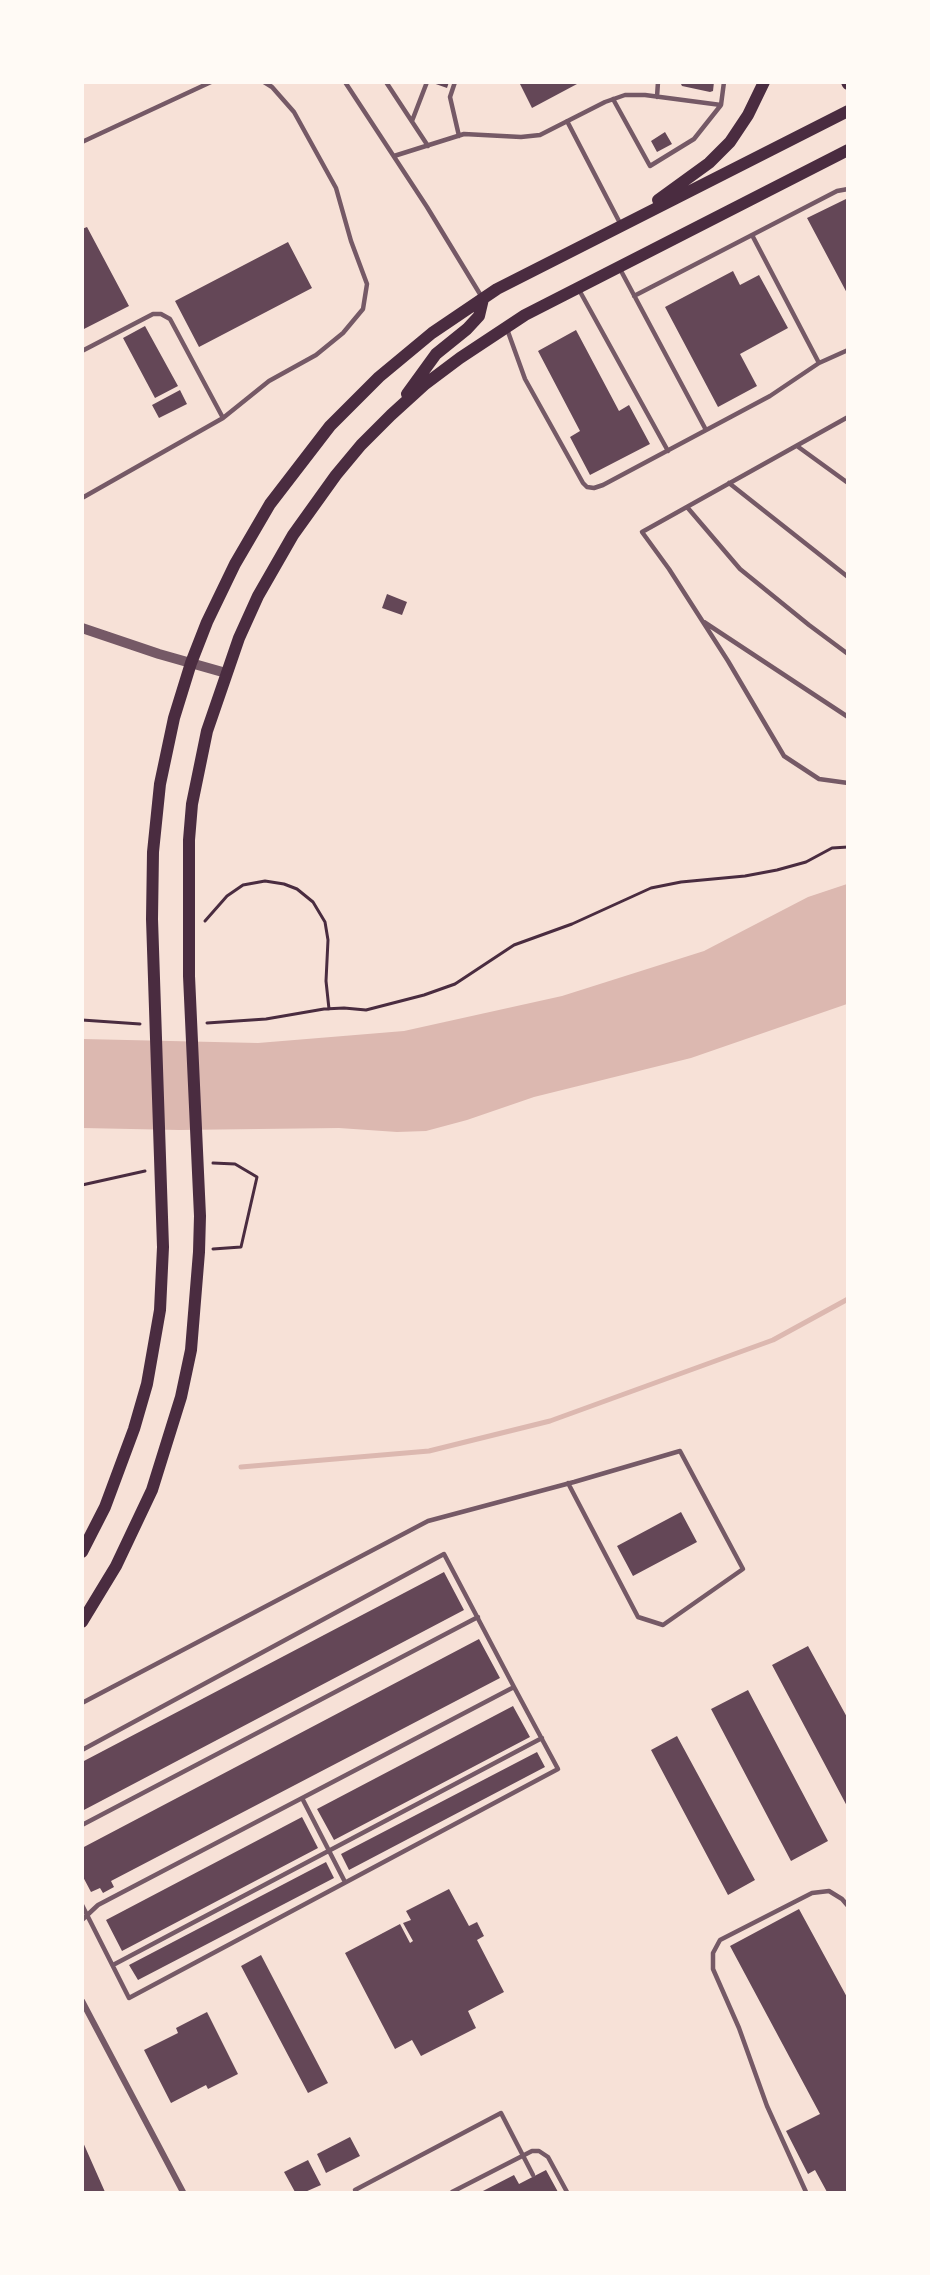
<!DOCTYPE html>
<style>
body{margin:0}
#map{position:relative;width:930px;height:2275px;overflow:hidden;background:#f7e1d7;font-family:Lato,sans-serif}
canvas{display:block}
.frame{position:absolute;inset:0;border:84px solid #fffaf5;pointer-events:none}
</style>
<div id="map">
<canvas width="930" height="2275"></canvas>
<div class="frame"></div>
</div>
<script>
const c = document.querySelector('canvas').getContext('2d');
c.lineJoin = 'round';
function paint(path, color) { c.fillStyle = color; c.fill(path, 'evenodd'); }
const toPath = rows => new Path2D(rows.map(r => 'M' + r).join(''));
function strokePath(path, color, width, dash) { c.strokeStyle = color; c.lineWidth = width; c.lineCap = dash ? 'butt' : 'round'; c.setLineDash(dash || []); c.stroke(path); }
paint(toPath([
 [847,884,847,1004,691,1058,534,1097,467,1120,426,1131,397,1132,339,1128,179,1130,83,1128,83,1039,258,1043,404,1031,562,996,704,951,808,897]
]), '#dcb8b0');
strokePath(toPath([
 [241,1467,429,1451,550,1421,773,1340,848,1299]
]), '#dcb8b0', 5);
paint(toPath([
 [430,82,449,82,447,88],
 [519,82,576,82,577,84,532,108],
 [680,82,714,82,713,91,710,92,682,86],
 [665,132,672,144,657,152,651,141],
 [848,198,848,295,807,218],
 [87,227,129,306,82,330,82,229],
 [288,242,312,288,199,347,175,301],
 [733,271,740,285,759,275,788,328,740,354,757,386,718,407,665,307],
 [145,326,178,386,155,398,123,338],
 [576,330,619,411,629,405,650,444,590,475,570,437,580,431,538,351],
 [180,390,187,404,159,418,152,405],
 [387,594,407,602,402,615,382,608],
 [681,1512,697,1542,633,1576,617,1546],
 [444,1572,464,1610,82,1811,82,1762],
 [479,1639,500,1678,111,1881,114,1887,103,1893,100,1888,91,1892,82,1875,82,1848],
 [808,1646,848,1719,848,1808,772,1665],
 [748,1690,828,1841,791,1861,711,1709],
 [513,1706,530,1737,334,1840,317,1809],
 [677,1736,755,1880,728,1895,651,1750],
 [537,1752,545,1767,349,1870,341,1854],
 [302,1817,318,1848,122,1951,106,1920],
 [326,1862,334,1878,138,1980,129,1965],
 [449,1889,469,1926,477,1922,484,1936,477,1940,504,1992,468,2011,476,2028,421,2056,412,2040,395,2049,345,1953,400,1924,410,1943,413,1941,403,1923,411,1920,406,1911],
 [799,1909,848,1999,848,2192,827,2192,815,2170,808,2174,786,2131,820,2114,730,1946],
 [261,1955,328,2083,308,2093,241,1966],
 [207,2012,238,2074,208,2089,206,2085,171,2103,144,2050,178,2033,176,2028],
 [350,2137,360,2156,326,2173,317,2154],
 [82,2140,105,2192,82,2192],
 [308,2160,321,2185,305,2192,295,2192,284,2172],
 [546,2170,558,2192,481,2192,514,2175,519,2184]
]), '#644757');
strokePath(toPath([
 [205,921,227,896,243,885,265,881,284,884,297,889,313,902,325,922,328,940,326,981,329,1009],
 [82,1020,140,1024],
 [207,1023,266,1019,324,1009,344,1008,366,1010,424,995,455,984,514,945,572,924,651,888,681,882,745,876,777,870,806,862,832,848,848,847],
 [82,1185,145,1171],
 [213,1249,241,1247,257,1177,235,1164,213,1163]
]), '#4a2c40', 3);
strokePath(toPath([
 [345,82,427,207,483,299],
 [386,82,428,146],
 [455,82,450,97,459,136],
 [657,97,658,82],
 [613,99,650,166,694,139,721,105],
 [412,121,427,82],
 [567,121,621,225],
 [82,142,211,82],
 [394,156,464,134,521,137,540,135,605,102,625,95,645,95,721,105,724,82],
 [752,235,837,191,848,189],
 [620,269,706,430],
 [578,288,668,451],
 [634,296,752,235,819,363],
 [507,329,525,379,583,483,587,487,594,488,603,485,770,396,819,363,848,350],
 [82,351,153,314,161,314,170,319,177,332,223,418],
 [848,417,642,532,669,569,728,661,784,756,819,779,848,783],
 [797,446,848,483],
 [729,483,848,577],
 [82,498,223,418,269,381,316,355,343,333,363,309,367,284,351,241,336,188,294,112,272,87,264,82],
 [687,507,740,569,809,625,848,654],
 [704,622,848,717],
 [82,1703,428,1521,574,1482,680,1451,743,1569,663,1625,638,1617,568,1483],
 [82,1750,444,1554,514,1687,98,1905,82,1920],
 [302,1798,345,1882],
 [82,1825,478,1617],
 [82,1905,129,1998,558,1769,514,1687],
 [113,1965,542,1738],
 [356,2192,355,2190,501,2113,533,2175],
 [452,2192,532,2151,539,2151,548,2157,567,2192],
 [806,2192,767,2106,739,2028,713,1969,713,1953,720,1940,812,1893,829,1891,842,1899,848,1906]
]), '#755966', 4.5);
strokePath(toPath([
 [82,2001,183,2192]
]), '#755966', 6);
strokePath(toPath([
 [82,628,159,654,226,673]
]), '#755966', 10);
strokePath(toPath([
 [847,82,848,84],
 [658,200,709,163,730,142,748,115,764,82],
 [407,394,436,354,467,329,479,316,483,299],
 [82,1552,105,1507,134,1429,147,1384,160,1310,163,1247,152,919,153,852,160,784,174,718,191,663,207,622,235,564,270,504,330,426,379,377,432,333,497,289,848,111],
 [82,1622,116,1566,152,1490,181,1397,191,1350,199,1252,200,1216,189,976,189,840,192,804,207,731,239,638,258,596,293,535,336,475,361,445,391,415,424,385,460,358,525,315,848,150]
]), '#4a2c40', 12);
</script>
